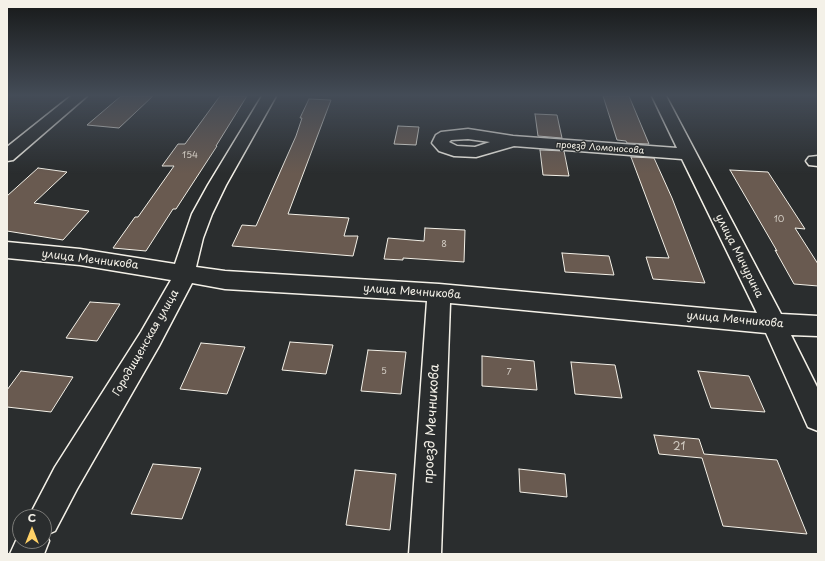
<!DOCTYPE html>
<meta charset="utf-8">
<style>
body{margin:0}
#map{position:relative;width:825px;height:561px;overflow:hidden;background:#2a2d2e;font-family:"Playpen Sans",sans-serif}
canvas{display:block}
.frame{position:absolute;inset:0;border:8px solid #f4f1e8;pointer-events:none}
.north{position:absolute;left:12px;top:509px;width:40px;height:40px;box-sizing:border-box;background:#2a2d2e;border:1px solid #7b7b78;border-radius:50%;rotate:0deg;font-size:11px;font-weight:700;line-height:16px;text-align:center;color:#f4f1e8}
.north::after{content:'';display:block;margin:auto;width:14px;height:18px;background:#ffd166;clip-path:polygon(50% 0,100% 100%,50% 72%,0 100%)}
</style>
<div id="map">
<canvas width="825" height="561"></canvas>
<div class="frame"></div>
<div class="north">С</div>
</div>
<script>
const c = document.querySelector('canvas').getContext('2d');
c.lineJoin = 'round';
function paint(path, color) { c.fillStyle = color; c.fill(path, 'evenodd'); }
const toPath = rows => new Path2D(rows.map(r => 'M' + r).join(''));
function strokePath(path, color, width, dash) { c.strokeStyle = color; c.lineWidth = width; c.lineCap = dash ? 'butt' : 'round'; c.setLineDash(dash || []); c.stroke(path); }
function drawText(font, color, halo, rows, align = 'center') {
  c.font = font + ' "Playpen Sans",sans-serif'; c.lineWidth = 3; c.setLineDash([]); c.textBaseline = 'middle'; c.strokeStyle = halo; c.fillStyle = color; for (const [text, x, y, turn = 0] of rows) {
    c.save(); c.translate(x, y); c.rotate((+turn || 0) * Math.PI / 180); c.textAlign = isNaN(turn) ? turn : align; if (halo) c.strokeText(text, 0, 0); c.fillText(text, 0, 0); c.restore();
  }
}
const building = toPath([
 [121,96,153,96,119,128,87,125,121,96],
 [220,96,247,96,216,146,217,146,176,209,173,209,146,251,113,248,135,217,138,217,174,166,162,166,178,144,185,144,220,96],
 [603,96,629,96,649,144,627,143,626,141,617,140,603,96],
 [309,99,331,100,288,214,349,218,344,236,358,236,353,256,232,246,242,225,256,226,296,136,302,118,300,118,309,99],
 [535,114,557,115,562,138,538,136,535,114],
 [398,126,419,127,416,145,394,144,398,126],
 [540,150,564,151,569,176,543,175,540,150],
 [631,157,654,158,672,198,705,283,653,279,646,257,669,258,631,157],
 [38,168,67,172,34,203,89,211,63,240,7,231,7,196,38,168],
 [730,170,768,172,805,229,795,228,818,264,818,286,794,284,775,250,777,251,730,170],
 [425,228,465,230,464,262,403,258,403,260,384,259,388,238,424,241,425,228],
 [562,253,609,256,614,275,565,272,562,253],
 [90,302,120,304,97,341,66,338,90,302],
 [290,342,333,345,326,374,282,370,290,342],
 [201,343,245,347,227,394,180,389,201,343],
 [368,350,406,352,401,394,361,391,368,350],
 [482,356,534,361,537,390,482,386,482,356],
 [571,362,615,365,622,398,575,394,571,362],
 [21,371,73,377,51,412,7,407,7,390,21,371],
 [698,371,749,376,765,412,711,408,698,371],
 [654,435,699,439,704,454,777,460,807,534,723,526,702,458,659,454,654,435],
 [153,464,201,468,182,519,131,514,153,464],
 [519,469,565,474,567,497,520,492,519,469],
 [355,470,396,474,390,530,346,525,355,470]
]);
paint(building, '#695a50');
strokePath(building, '#f4f1e8', 1);
const minor = toPath([
 [71,96,87,96,13,160,7,161,7,147,71,96],
 [262,96,276,96,226,185,212,214,203,238,196,267,225,271,439,284,757,313,682,159,514,146,476,157,454,156,439,151,432,143,436,135,441,132,468,129,513,136,677,148,652,96,666,96,781,314,818,316,818,336,791,335,818,389,818,431,808,427,766,333,450,303,441,554,409,554,427,301,225,289,192,283,159,346,77,489,55,531,46,535,49,541,44,554,10,554,20,532,20,541,44,541,44,517,30,517,33,509,55,467,141,332,171,280,80,265,7,258,7,242,80,249,175,264,192,214,208,185,262,96],
 [468,139,490,142,475,147,457,146,449,142,451,140,468,139],
 [818,156,818,166,809,165,806,161,809,157,818,156]
]);
strokePath(minor, '#f4f1e8', 3);
paint(minor, '#2a2d2e');
const sky = c.createLinearGradient(0, 0, 0, 174);
sky.addColorStop(0, '#171919');
sky.addColorStop(0.55, '#444c57');
sky.addColorStop(1, '#444c5700');
c.fillStyle = sky;
c.fillRect(0, 0, 825, 174);
drawText('9px', '#f4f1e8', '#2a2d2e', [
 ["проезд Ломоносова",600,148,4]
]);
drawText('9px', '#d1cbc2', null, [
 ["154",190,156],
 ["10",779,220],
 ["8",444,245],
 ["5",384,372],
 ["7",509,373]
]);
drawText('11px', '#f4f1e8', '#2a2d2e', [
 ["улица Мичурина",739,256,63],
 ["улица Мечникова",90,260,7],
 ["улица Мечникова",412,292,4],
 ["улица Мечникова",735,320,5],
 ["Городищенская улица",146,343,-60]
]);
drawText('11px', '#d1cbc2', null, [
 ["21",679,447]
]);
drawText('13px', '#f4f1e8', '#2a2d2e', [
 ["проезд Мечникова",432,424,-87]
]);
</script>
